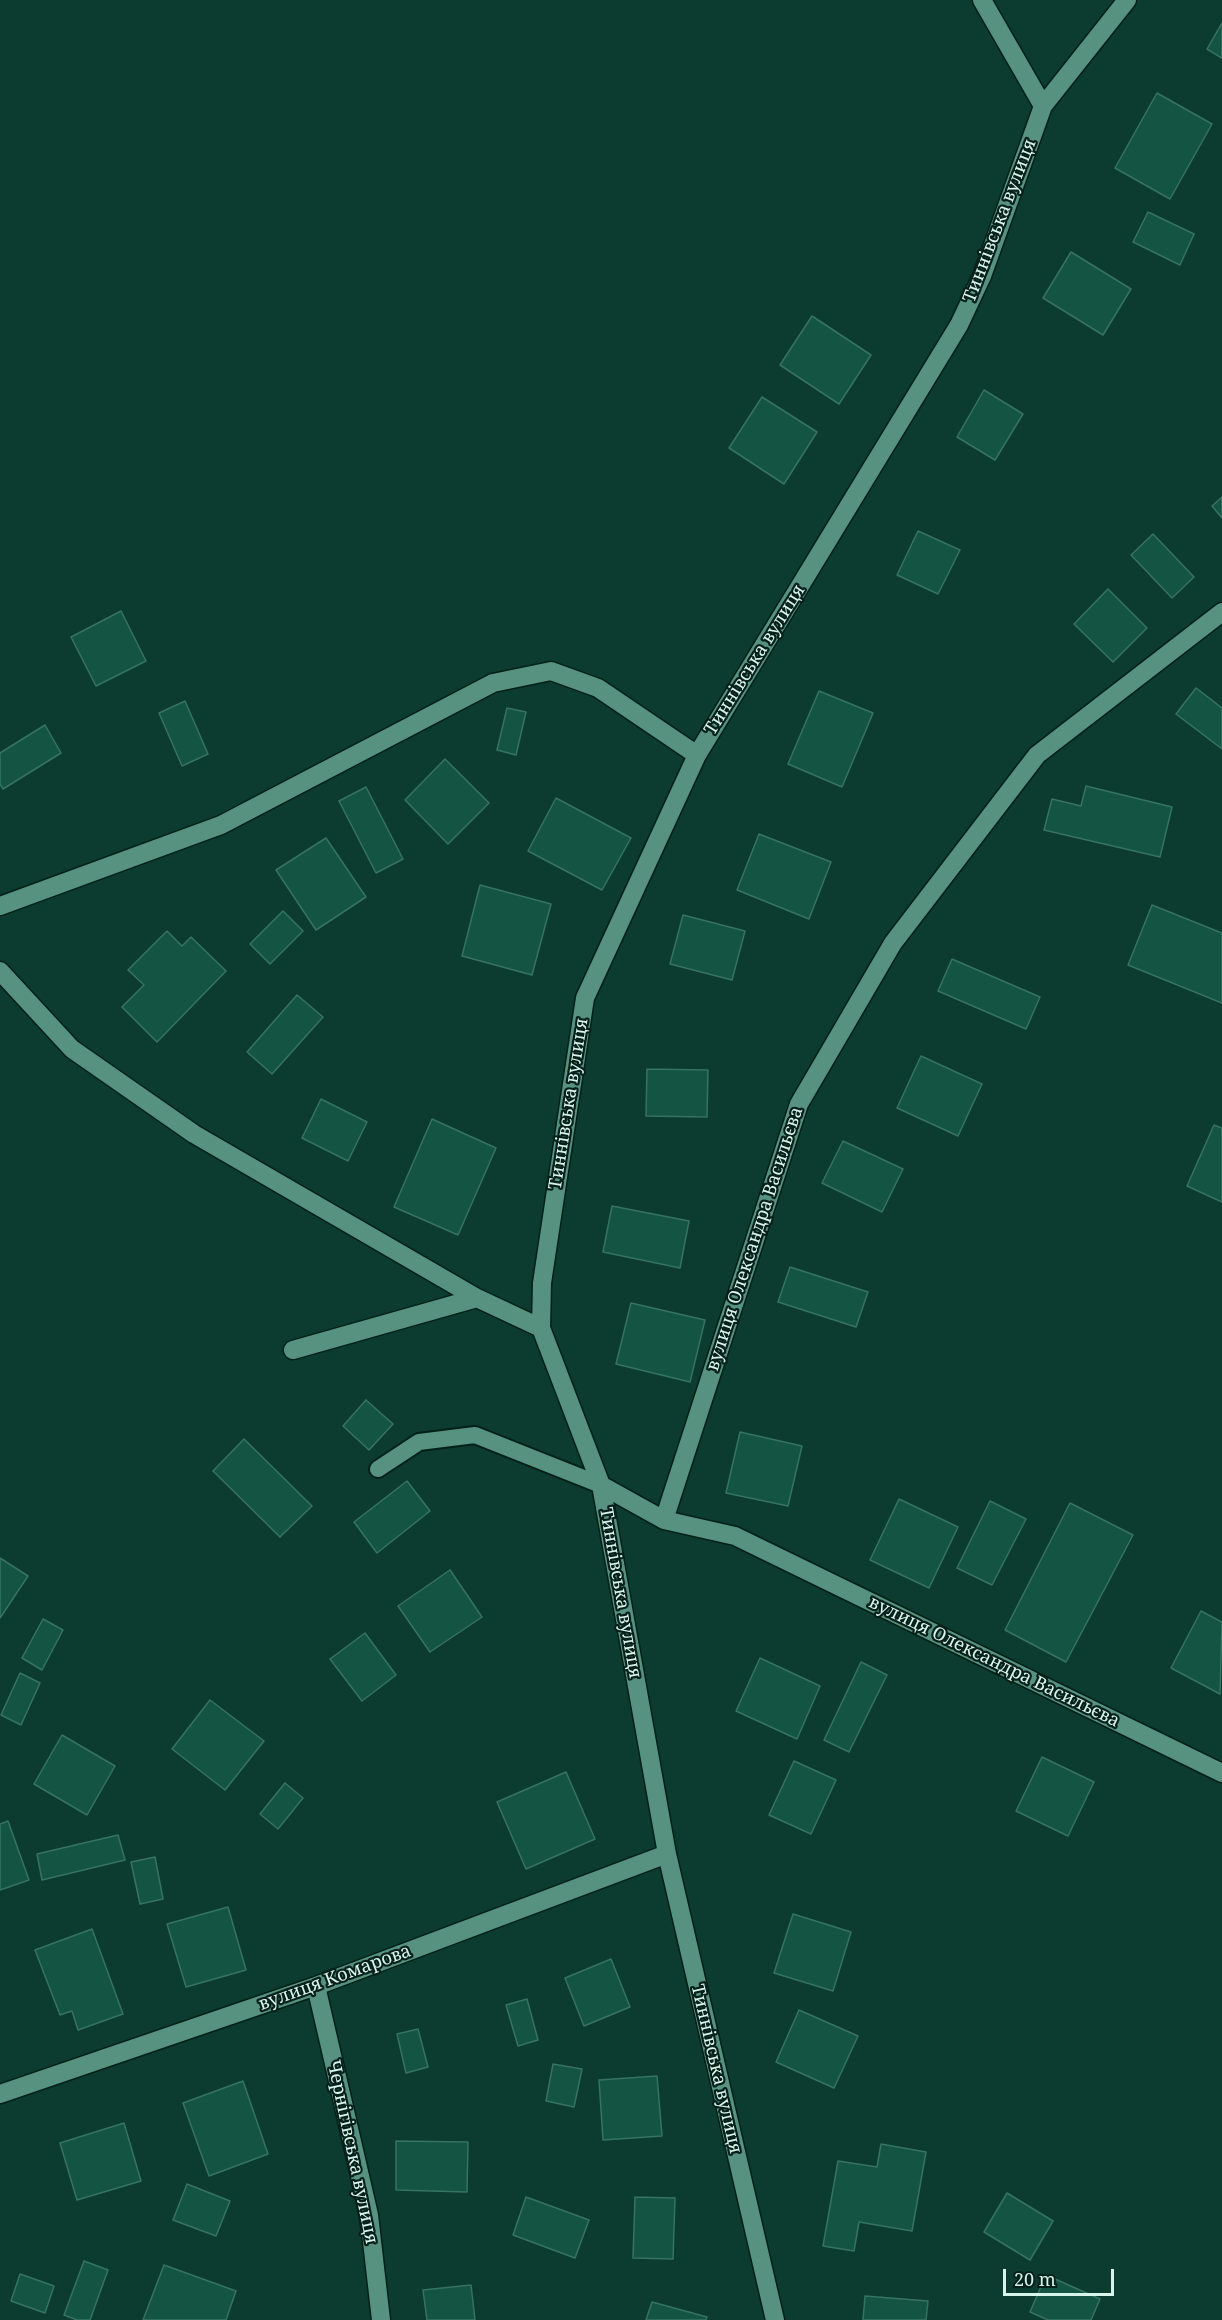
<!DOCTYPE html>
<meta charset="utf-8">
<style>
body{margin:0}
#map{position:relative;width:1222px;height:2320px;overflow:hidden;background:#0c3c2f;font-family:"Noto Serif",serif}
canvas{display:block}
.scale{position:absolute;left:1003px;top:2269px;width:111px;height:27px;box-sizing:border-box;border:3px solid #d7f5ea;border-top:0;padding-left:8px;font-size:18px;line-height:21px;white-space:nowrap;color:#d7f5ea;-webkit-text-stroke:4px #072019;paint-order:stroke}
</style>
<div id="map">
<canvas width="1222" height="2320"></canvas>
<div class="scale">20 m</div>
</div>
<script>
const c = document.querySelector('canvas').getContext('2d');
c.lineJoin = 'round';
function paint(path, color) { c.fillStyle = color; c.fill(path, 'evenodd'); }
const toPath = rows => new Path2D(rows.map(r => 'M' + r).join(''));
function strokePath(path, color, width, dash) { c.strokeStyle = color; c.lineWidth = width; c.lineCap = dash ? 'butt' : 'round'; c.setLineDash(dash || []); c.stroke(path); }
function drawText(font, color, halo, rows, align = 'center') {
  c.font = font + ' "Noto Serif",serif'; c.lineWidth = 4.5; c.setLineDash([]); c.textBaseline = 'middle'; c.strokeStyle = halo; c.fillStyle = color; for (const [text, x, y, turn = 0] of rows) {
    c.save(); c.translate(x, y); c.rotate((+turn || 0) * Math.PI / 180); c.textAlign = isNaN(turn) ? turn : align; if (halo) c.strokeText(text, 0, 0); c.fillText(text, 0, 0); c.restore();
  }
}
const building = toPath([
 [1222,23,1222,58,1207,49,1222,23],
 [1157,93,1212,124,1170,199,1115,168,1157,93],
 [1148,212,1194,234,1180,265,1133,242,1148,212],
 [1071,252,1131,289,1103,335,1043,298,1071,252],
 [812,316,871,355,839,404,780,365,812,316],
 [984,390,1023,414,995,460,957,437,984,390],
 [762,397,817,432,784,484,729,448,762,397],
 [1222,497,1222,518,1212,506,1222,497],
 [918,531,960,550,938,594,897,575,918,531],
 [1153,534,1194,577,1172,598,1131,555,1153,534],
 [1108,589,1147,628,1113,662,1074,624,1108,589],
 [121,611,146,661,96,686,71,637,121,611],
 [1196,688,1222,708,1222,749,1176,714,1196,688],
 [819,691,873,713,842,787,788,764,819,691],
 [185,701,208,754,182,766,159,713,185,701],
 [507,708,526,712,516,755,497,750,507,708],
 [45,725,61,753,3,789,0,784,0,753,45,725],
 [445,759,489,803,448,844,405,800,445,759],
 [1086,786,1172,807,1160,857,1044,830,1052,799,1081,806,1086,786],
 [366,787,403,859,376,873,339,801,366,787],
 [556,798,631,838,602,890,528,851,556,798],
 [759,834,831,862,809,919,737,890,759,834],
 [326,838,366,897,316,930,276,870,326,838],
 [480,885,551,904,532,975,462,956,480,885],
 [1152,905,1222,933,1222,1003,1128,965,1152,905],
 [283,911,303,931,270,964,250,944,283,911],
 [683,915,745,931,732,980,670,964,683,915],
 [167,931,182,946,191,937,226,971,157,1042,122,1007,144,985,128,970,167,931],
 [952,959,1040,997,1026,1029,938,991,952,959],
 [297,995,323,1017,272,1074,247,1052,297,995],
 [921,1056,982,1084,958,1136,897,1108,921,1056],
 [647,1069,708,1070,707,1117,646,1116,647,1069],
 [321,1099,367,1122,348,1161,302,1138,321,1099],
 [432,1119,496,1148,458,1235,394,1207,432,1119],
 [1214,1125,1222,1128,1222,1202,1187,1186,1214,1125],
 [843,1141,903,1169,882,1212,822,1183,843,1141],
 [612,1206,689,1221,680,1268,603,1252,612,1206],
 [790,1267,868,1292,856,1327,778,1302,790,1267],
 [631,1303,705,1320,690,1382,616,1364,631,1303],
 [366,1400,393,1424,369,1450,343,1426,366,1400],
 [740,1432,802,1446,788,1506,726,1493,740,1432],
 [244,1439,312,1506,280,1537,213,1471,244,1439],
 [407,1481,430,1511,377,1553,354,1522,407,1481],
 [899,1499,958,1527,929,1588,870,1560,899,1499],
 [990,1501,1026,1519,992,1585,957,1568,990,1501],
 [1070,1503,1133,1535,1066,1662,1005,1630,1070,1503],
 [0,1558,28,1576,0,1618,0,1558],
 [450,1570,482,1617,430,1652,398,1606,450,1570],
 [1201,1611,1222,1622,1220,1694,1171,1668,1201,1611],
 [43,1619,63,1630,42,1670,22,1658,43,1619],
 [365,1633,396,1675,362,1701,330,1659,365,1633],
 [760,1658,820,1686,797,1739,736,1711,760,1658],
 [861,1662,887,1675,849,1752,824,1740,861,1662],
 [20,1673,40,1683,21,1725,1,1715,20,1673],
 [210,1700,264,1741,225,1790,172,1749,210,1700],
 [62,1735,115,1766,87,1815,34,1784,62,1735],
 [1042,1757,1094,1782,1068,1836,1016,1811,1042,1757],
 [794,1761,836,1780,811,1834,769,1815,794,1761],
 [566,1772,595,1839,526,1869,497,1802,566,1772],
 [285,1783,303,1798,278,1829,260,1814,285,1783],
 [8,1821,29,1880,0,1890,0,1824,8,1821],
 [118,1835,125,1860,42,1880,37,1854,118,1835],
 [155,1857,163,1899,140,1904,131,1862,155,1857],
 [228,1907,246,1970,186,1987,167,1924,228,1907],
 [793,1914,851,1932,833,1991,774,1973,793,1914],
 [92,1929,123,2014,78,2030,72,2011,60,2015,35,1950,92,1929],
 [611,1959,630,2007,584,2026,565,1978,611,1959],
 [527,1999,538,2040,518,2046,506,2005,527,1999],
 [799,2010,858,2036,834,2088,776,2062,799,2010],
 [418,2029,428,2067,406,2073,397,2034,418,2029],
 [553,2064,582,2069,574,2107,546,2101,553,2064],
 [657,2076,662,2136,603,2140,599,2080,657,2076],
 [243,2081,268,2154,209,2176,183,2103,243,2081],
 [124,2123,141,2181,77,2200,60,2143,124,2123],
 [396,2141,468,2142,467,2192,396,2190,396,2141],
 [881,2144,926,2152,912,2231,859,2222,854,2251,823,2246,838,2161,877,2167,881,2144],
 [187,2184,230,2201,216,2236,173,2220,187,2184],
 [1007,2193,1053,2221,1030,2260,984,2232,1007,2193],
 [526,2197,589,2220,575,2258,513,2235,526,2197],
 [635,2197,675,2198,673,2259,633,2258,635,2197],
 [84,2261,108,2270,90,2320,77,2320,64,2315,84,2261],
 [164,2265,236,2291,226,2320,143,2320,164,2265],
 [20,2274,54,2286,45,2313,11,2301,20,2274],
 [1046,2275,1100,2299,1091,2320,1048,2320,1030,2312,1046,2275],
 [471,2285,475,2320,427,2320,423,2290,471,2285],
 [865,2296,928,2301,926,2320,863,2320,865,2296],
 [652,2302,707,2317,706,2320,646,2320,652,2302]
]);
paint(building, '#145443');
strokePath(building, '#377361', 1.5);
const lane = toPath([
 [378,1469,419,1442,475,1435,601,1485]
]);
const street = toPath([
 [982,0,1043,106],
 [0,906,221,825,493,683,551,671,598,688,697,755],
 [0,971,72,1049,194,1134,477,1298,541,1328],
 [293,1350,477,1298],
 [601,1485,664,1520,735,1536,1222,1773],
 [664,1520,799,1104,893,943,1037,755,1222,612],
 [316,1986,369,2215,381,2320],
 [0,2094,316,1986,667,1854],
 [775,2320,667,1854,601,1485,541,1328,542,1283,585,998,697,755,959,325,982,276,1043,106,1127,0]
]);
strokePath(lane, '#012118', 20);
strokePath(street, '#012118', 21);
strokePath(lane, '#56927f', 16);
strokePath(street, '#56927f', 18);
drawText('18px', '#d7f5ea', '#072019', [
 ["Тиннівська вулиця",1000,221,-69],
 ["Тиннівська вулиця",755,660,-58],
 ["Тиннівська вулиця",569,1104,-81],
 ["вулиця Олександра Васильєва",755,1239,-72],
 ["Тиннівська вулиця",620,1593,80],
 ["вулиця Олександра Васильєва",994,1662,26],
 ["вулиця Комарова",335,1978,-20],
 ["Тиннівська вулиця",716,2069,77],
 ["Чернігівська вулиця",352,2152,78]
]);
</script>
